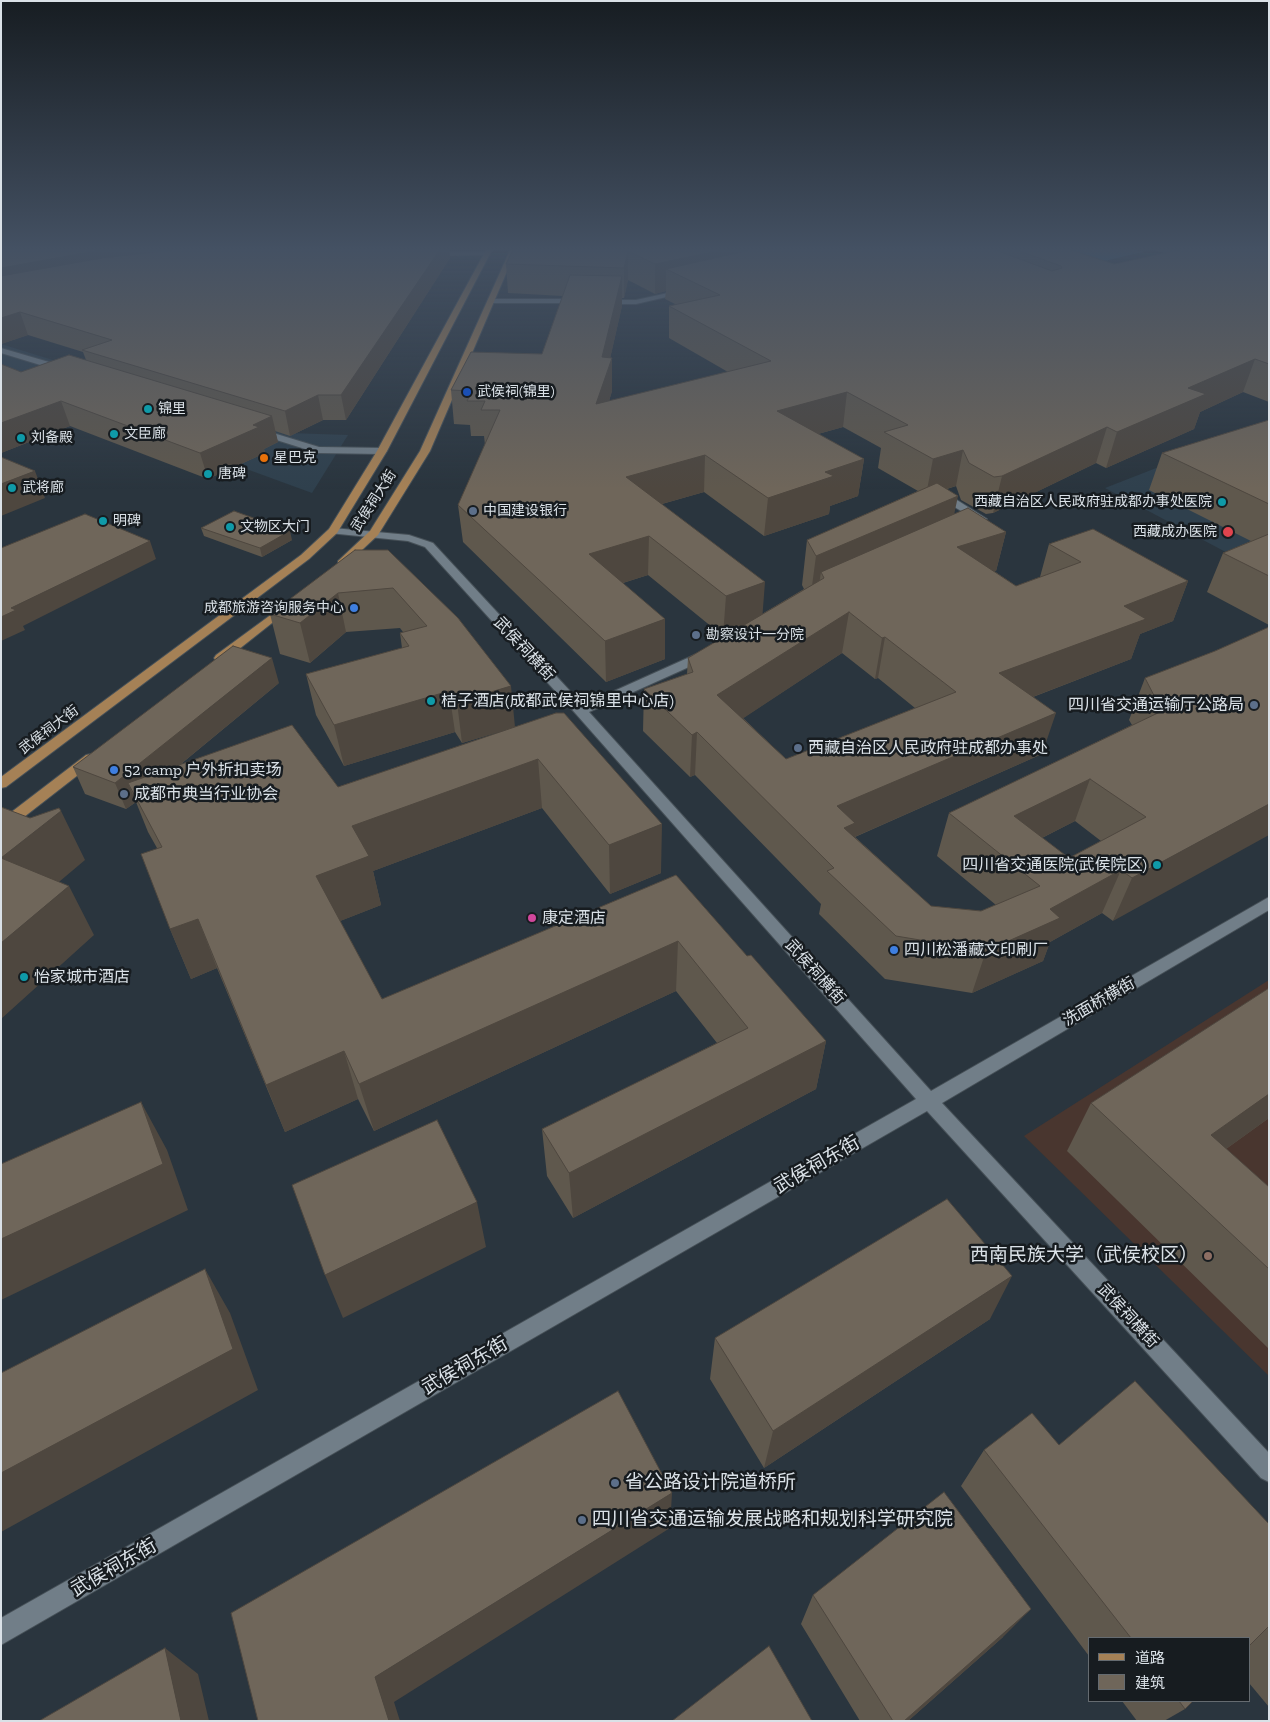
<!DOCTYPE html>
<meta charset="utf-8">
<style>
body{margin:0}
#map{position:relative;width:1270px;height:1722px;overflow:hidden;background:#2a353e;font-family:"Zilla Slab","Noto Sans SC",serif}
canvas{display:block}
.frame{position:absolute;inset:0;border:2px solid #dae1e7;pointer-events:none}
.legend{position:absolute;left:1088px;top:1637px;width:162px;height:65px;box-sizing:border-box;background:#171c20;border:1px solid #656b70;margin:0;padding:6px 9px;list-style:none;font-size:15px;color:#dae1e7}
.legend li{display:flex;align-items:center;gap:10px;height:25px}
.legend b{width:25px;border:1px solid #656b70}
</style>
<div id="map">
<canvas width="1270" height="1722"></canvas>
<div class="frame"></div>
<ul class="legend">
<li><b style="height:6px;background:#a58156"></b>道路</li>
<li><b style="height:14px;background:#6f665a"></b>建筑</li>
</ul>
</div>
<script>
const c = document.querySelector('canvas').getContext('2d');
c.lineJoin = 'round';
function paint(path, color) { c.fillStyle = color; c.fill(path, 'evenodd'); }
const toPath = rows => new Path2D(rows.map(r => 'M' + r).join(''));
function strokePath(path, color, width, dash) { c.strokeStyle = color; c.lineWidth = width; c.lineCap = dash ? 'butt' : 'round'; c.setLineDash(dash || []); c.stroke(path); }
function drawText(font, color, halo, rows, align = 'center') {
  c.font = font + ' "Zilla Slab","Noto Sans SC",serif'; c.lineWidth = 5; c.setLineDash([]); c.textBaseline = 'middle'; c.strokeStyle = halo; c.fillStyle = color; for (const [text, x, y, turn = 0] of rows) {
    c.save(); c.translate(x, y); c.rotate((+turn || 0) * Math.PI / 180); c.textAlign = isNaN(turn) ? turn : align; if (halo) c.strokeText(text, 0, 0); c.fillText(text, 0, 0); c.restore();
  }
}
paint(toPath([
 [1,344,289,433,348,435,312,493,17,385,1,385],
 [1269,424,1269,575,1105,488]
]), '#2f404d');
paint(toPath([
 [1269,980,1269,1376,1024,1136]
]), '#49362f');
paint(toPath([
 [996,248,1130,248,1144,252,1060,271]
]), '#1f628d');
const minor = toPath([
 [488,252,490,255,429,256,426,254,429,252,488,252],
 [686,289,688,292,636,304,603,304,599,302,603,300,636,300,686,289],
 [488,299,580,299,584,301,580,303,491,303,488,299],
 [1,348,66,367,67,369,60,371,1,353,1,348],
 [257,428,319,447,382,448,387,451,382,454,318,453,254,433,254,429,257,428],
 [941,495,949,495,987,519,978,521,941,499,941,495],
 [333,528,409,535,433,543,583,705,701,652,709,652,711,655,709,658,589,712,931,1091,1269,897,1269,910,942,1103,1269,1453,1269,1482,1261,1478,927,1111,1,1645,1,1618,916,1099,576,714,425,547,408,541,329,533,329,529,333,528]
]);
const major = toPath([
 [487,248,493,248,387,451,337,533,309,559,6,787,1,788,1,777,301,555,329,529,377,451,487,248],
 [511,248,517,248,430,451,378,535,346,565,338,565,338,561,370,531,420,451,511,248],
 [287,603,291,604,291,608,224,661,216,661,214,658,216,655,287,603],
 [91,754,98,758,96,761,6,831,1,833,1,820,86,755,91,754]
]);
strokePath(minor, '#465057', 2);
strokePath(major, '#465057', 2);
paint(minor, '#717e88');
paint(major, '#a58156');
paint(toPath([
 [1,248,449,250,450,258,346,420,323,420,290,436,275,431,278,442,264,449,265,453,208,479,70,426,1,453,1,364,21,372,86,360,83,352,28,335,1,344],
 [514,248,1065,248,1114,264,1164,253,1148,248,1269,248,1269,402,1243,392,1200,412,1194,429,1106,468,1096,463,993,513,986,514,961,500,956,486,947,489,954,514,1006,532,996,571,994,571,1016,586,1040,577,1049,544,1188,581,1173,621,1140,634,1131,659,1033,697,1042,754,855,837,931,906,981,911,996,905,937,856,949,813,1132,725,1129,720,1145,678,1215,651,1269,627,1113,921,1102,913,1050,942,1043,961,972,993,885,979,819,914,821,904,695,775,690,777,643,731,644,689,687,674,688,658,728,635,723,636,648,575,623,583,665,659,606,682,463,542,458,505,485,445,484,436,471,436,470,425,454,424,451,390,542,354,563,296,508,293,506,264],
 [628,280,655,294,666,291,665,299,677,305,669,306,669,338,728,372,609,401,612,391,612,358,610,358,622,306,622,298,624,298],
 [843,427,881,448,878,468,918,491,807,540,802,585,804,589,762,614,662,504,704,492,764,536,829,514,830,506,858,496,864,459,818,434],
 [842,653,875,679,878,678,915,708,786,759,743,718],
 [1075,821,1101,841,1069,858,1042,838],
 [1269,420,1269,625,1207,592,1223,553,1251,541,1149,490,1162,453],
 [201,528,292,540,262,557,204,536],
 [388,550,515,727,462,743,455,732,344,766,316,715,306,674,402,648,400,633,403,632,400,628,346,632,310,663,280,654,270,614],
 [279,683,181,764,338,787,556,713,661,873,610,894,542,808,373,871,381,905,340,921,382,999,676,875,747,956,826,1041,816,1089,573,1218,547,1176,542,1129,717,1043,676,991,374,1131,358,1099,285,1132,217,968,191,979,170,929,157,848,148,832,136,802,126,809,85,794,73,767],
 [1091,1103,1269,1118,1226,1149,1269,1187,1269,1349,1067,1151],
 [990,1319,764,1468,710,1379,715,1338],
 [1059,1445,1269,1524,1269,1707,1249,1683,1249,1638,1089,1638,1089,1656,961,1486,984,1450],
 [813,1595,1003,1637,908,1721,860,1721,801,1624],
 [1122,1701,1193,1701,1185,1709,1164,1721,1137,1721]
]), '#5f584d');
paint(toPath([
 [122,248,311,248,1,291,1,268,101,250],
 [441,248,450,248,449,250,450,258,346,420,341,395],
 [732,248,765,248,666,269,666,291,655,294,655,264],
 [628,251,628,280,624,298,624,268],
 [622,276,622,306,606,377,612,358,612,391,597,439,596,404,602,357],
 [20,312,28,335,1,344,1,318],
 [1255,359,1243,392,1200,412,1194,429,1106,468,1117,432,1188,388],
 [847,392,843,427,774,446,777,411],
 [318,395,323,420,290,436,285,411],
 [61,401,70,426,1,453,1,423],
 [272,416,278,442,264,449,265,453,208,479,200,453,253,425],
 [1107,427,1096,463,993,513,1002,476],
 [963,450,956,486,926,495,933,459],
 [705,455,704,492,626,514,626,477],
 [864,459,858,496,830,506,829,514,764,536,768,498,825,472],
 [35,471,45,498,1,516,1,484],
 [958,496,949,539,821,572,817,598,810,601,816,556],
 [290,531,292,540,262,557,260,548],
 [1006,532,996,571,948,586,957,547],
 [649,536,648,575,590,593,589,554],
 [150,541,156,559,23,626,25,630,1,641,1,617,11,608],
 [1188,581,1173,621,1140,634,1131,659,988,714,999,673,1124,606],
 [765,582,762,621,723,636,726,596],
 [338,593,346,632,310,663,300,623],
 [849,612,842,653,715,737,717,695],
 [665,619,665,659,606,682,605,641],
 [885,637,878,678,875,679,882,638],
 [272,658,279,683,137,800,128,783,136,802,126,809,115,783],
 [511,686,515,727,462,743,457,702],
 [449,691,455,732,344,766,334,725],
 [1056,713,1042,754,852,838,847,866,837,806],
 [697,732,695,775,690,777,692,735],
 [538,759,542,808,373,871,381,905,330,925,316,876,352,826],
 [1090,779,1075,821,1004,857,1014,816],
 [1269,804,1269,835,1113,921,1132,878],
 [61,811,85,860,28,908,1,858],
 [662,824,661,873,610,894,609,845],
 [1121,870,1102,913,1050,942,1043,961,972,993,986,951,1050,909],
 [69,886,94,935,1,1019,1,943],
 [198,919,217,968,191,979,170,929],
 [678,941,676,991,374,1131,359,1084],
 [826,1041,816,1089,573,1218,569,1173],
 [344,1051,358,1099,285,1132,266,1085],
 [1269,1094,1269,1118,1180,1182,1211,1135],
 [141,1102,167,1150,188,1210,1,1300,1,1239],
 [477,1202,486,1247,343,1318,325,1275],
 [205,1269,230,1313,258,1390,1,1532,1,1473],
 [1012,1276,990,1319,764,1468,773,1431],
 [672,1493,670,1528,394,1702,400,1721,389,1721,375,1677],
 [1031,1609,1003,1637,908,1721,904,1721],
 [165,1648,198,1674,209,1721,181,1721]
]), '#4e473f');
const building = toPath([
 [1,248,122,248,101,250,1,268,1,248],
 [191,248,441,248,341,395,318,395,285,411,82,350,112,340,20,312,1,318,1,276,102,258,191,248],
 [514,248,732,248,655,264,628,251,624,268,506,264,514,248],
 [759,248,990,248,1052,271,1062,268,1061,266,1011,248,1065,248,1114,264,1188,248,1269,248,1269,364,1255,359,1188,388,1206,394,1117,432,1107,427,1002,476,994,477,969,463,963,450,933,459,884,432,908,425,847,392,777,411,864,459,825,472,834,476,768,498,705,455,626,477,765,582,726,596,649,536,589,554,665,619,605,641,458,505,500,410,481,410,485,401,467,401,472,391,451,390,471,352,542,354,570,275,622,276,602,357,612,358,596,404,771,361,669,306,720,295,666,269,759,248],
 [69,355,272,416,253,425,259,427,200,453,61,401,1,423,1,364,21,372,69,355],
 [1269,420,1269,504,1162,453,1269,420],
 [1,457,35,471,1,484,1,457],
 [937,483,958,496,816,556,807,540,937,483],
 [968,508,1006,532,957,547,1016,586,1081,562,1049,544,1093,529,1188,581,1124,606,1146,619,999,673,1056,713,837,806,855,823,844,828,931,906,981,911,1040,886,949,813,1162,711,1145,678,1215,651,1269,627,1269,804,1132,878,1121,870,1050,909,1060,918,986,951,896,936,827,871,834,868,697,732,692,735,644,689,693,672,688,658,824,578,821,572,968,508],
 [849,612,882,638,885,637,956,692,786,759,717,695,849,612],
 [1090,779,1146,817,1069,858,1014,816,1090,779],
 [234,511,290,531,260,548,201,528,234,511],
 [85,514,150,541,11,608,16,610,1,617,1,548,85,514],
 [1269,534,1269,576,1223,553,1269,534],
 [355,550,388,550,458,618,511,686,457,702,449,691,334,725,306,674,409,646,400,633,427,626,393,588,338,593,300,623,270,614,355,550],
 [233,646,272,658,115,783,73,767,233,646],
 [556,713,564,713,662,824,609,845,538,759,352,826,369,856,316,876,382,999,676,875,747,956,751,955,826,1041,569,1173,542,1129,748,1028,678,941,359,1084,344,1051,266,1085,198,919,170,929,141,854,162,847,128,783,292,725,338,787,556,713],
 [1,807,30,818,59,808,61,811,1,858,1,807],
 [1,858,69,886,1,943,1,858],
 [1269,988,1269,1094,1211,1135,1269,1187,1269,1269,1091,1103,1269,988],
 [141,1102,163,1164,1,1239,1,1164,141,1102],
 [437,1120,477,1202,325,1275,292,1185,437,1120],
 [947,1199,1012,1276,773,1431,715,1338,947,1199],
 [205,1269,233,1349,1,1473,1,1373,205,1269],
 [1135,1381,1269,1524,1269,1626,1249,1646,1249,1638,1131,1638,984,1450,1032,1413,1059,1445,1135,1381],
 [618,1391,672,1493,375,1677,389,1721,258,1721,231,1613,618,1391],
 [944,1492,1031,1609,904,1721,893,1721,813,1595,944,1492],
 [769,1646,812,1721,672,1721,769,1646],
 [165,1648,181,1721,39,1721,165,1648],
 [1179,1701,1193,1701,1185,1709,1179,1701]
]);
paint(building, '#6f665a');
strokePath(building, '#4e473f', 1);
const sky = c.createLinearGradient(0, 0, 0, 489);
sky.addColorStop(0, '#171d22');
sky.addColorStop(0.51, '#445163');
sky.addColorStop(1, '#44516300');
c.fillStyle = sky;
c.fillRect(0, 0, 1270, 489);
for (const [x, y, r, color] of [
 [467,392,5,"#1a4fb4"],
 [148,409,5,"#0f9aa8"],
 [114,434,5,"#0f9aa8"],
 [21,438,5,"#0f9aa8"],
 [264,458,5,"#e8710a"],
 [208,474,5,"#0f9aa8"],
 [12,488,5,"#0f9aa8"],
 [1222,502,5,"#0f9aa8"],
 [473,511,5,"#5c6f8a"],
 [103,521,5,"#0f9aa8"],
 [230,527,5,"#0f9aa8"],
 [1228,532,6,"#e0444e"],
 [354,608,5,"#3f7fe0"],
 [696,635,5,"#5c6f8a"],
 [431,701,5,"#0f9aa8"],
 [1254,705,5,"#5c6f8a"],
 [798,748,5,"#5c6f8a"],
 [114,770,5,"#3f7fe0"],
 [124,794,5,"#5c6f8a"],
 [1157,865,5,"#0f9aa8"],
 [532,918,5,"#d1479c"],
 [894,950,5,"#3f7fe0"],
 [24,977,5,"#0f9aa8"],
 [1208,1256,5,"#8d6e63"],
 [615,1483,5,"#5c6f8a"],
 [582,1520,5,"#5c6f8a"]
]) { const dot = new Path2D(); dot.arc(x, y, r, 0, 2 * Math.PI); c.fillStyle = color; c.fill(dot); strokePath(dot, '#171c20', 2); }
drawText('14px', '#dae1e7', '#171c20', [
 ["武侯祠(锦里)",477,392],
 ["锦里",158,409],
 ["文臣廊",124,434],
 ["刘备殿",31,438],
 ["星巴克",274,458],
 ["唐碑",218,474],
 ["武将廊",22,488],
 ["西藏自治区人民政府驻成都办事处医院",1212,502,"right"],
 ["中国建设银行",483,511],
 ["明碑",113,521],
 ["文物区大门",240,527],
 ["西藏成办医院",1217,532,"right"],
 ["成都旅游咨询服务中心",344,608,"right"],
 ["勘察设计一分院",706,635]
], 'left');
drawText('14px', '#dae1e7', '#171c20', [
 ["武侯祠大街",374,501,-57],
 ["武侯祠大街",49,730,-37]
]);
drawText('16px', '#dae1e7', '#171c20', [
 ["武侯祠横街",524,649,47],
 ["武侯祠横街",815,972,48],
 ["洗面桥横街",1099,1002,-30],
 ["武侯祠横街",1128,1316,47]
]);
drawText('16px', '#dae1e7', '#171c20', [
 ["桔子酒店(成都武侯祠锦里中心店)",441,701],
 ["四川省交通运输厅公路局",1244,705,"right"],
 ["西藏自治区人民政府驻成都办事处",808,748],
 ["52 camp 户外折扣卖场",124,770],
 ["成都市典当行业协会",134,794],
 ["四川省交通医院(武侯院区)",1147,865,"right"],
 ["康定酒店",542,918],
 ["四川松潘藏文印刷厂",904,950],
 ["怡家城市酒店",34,977]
], 'left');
drawText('19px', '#dae1e7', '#171c20', [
 ["武侯祠东街",817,1165,-30],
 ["武侯祠东街",465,1366,-30],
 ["武侯祠东街",114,1568,-30]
]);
drawText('19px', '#dae1e7', '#171c20', [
 ["西南民族大学（武侯校区）",1198,1256,"right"],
 ["省公路设计院道桥所",625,1483],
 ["四川省交通运输发展战略和规划科学研究院",592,1520]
], 'left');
</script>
